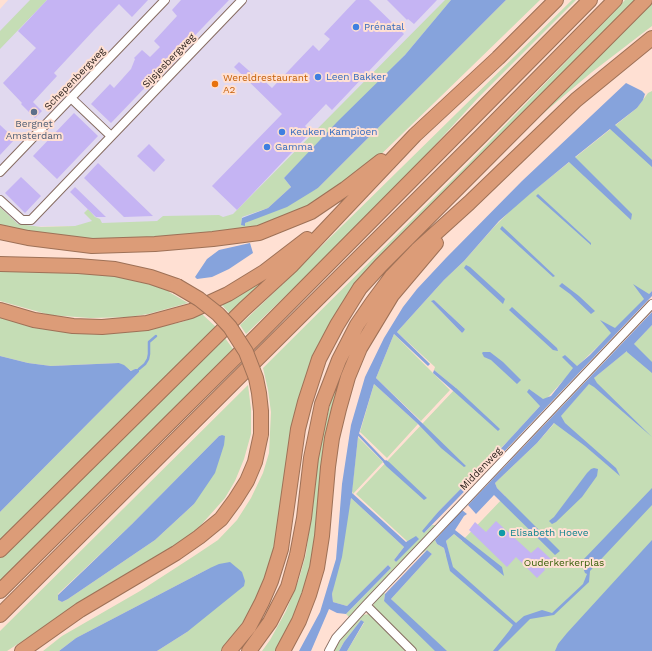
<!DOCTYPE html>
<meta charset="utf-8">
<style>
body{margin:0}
canvas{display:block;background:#ffe0d3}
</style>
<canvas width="652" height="651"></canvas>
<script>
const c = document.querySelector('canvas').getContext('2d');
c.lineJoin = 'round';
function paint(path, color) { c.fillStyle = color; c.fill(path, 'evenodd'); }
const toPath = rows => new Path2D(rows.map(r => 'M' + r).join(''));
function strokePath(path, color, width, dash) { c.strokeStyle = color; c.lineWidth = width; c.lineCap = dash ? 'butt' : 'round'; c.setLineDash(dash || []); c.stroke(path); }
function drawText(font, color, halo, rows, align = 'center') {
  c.font = font + ' "Work Sans",sans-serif'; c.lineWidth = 4; c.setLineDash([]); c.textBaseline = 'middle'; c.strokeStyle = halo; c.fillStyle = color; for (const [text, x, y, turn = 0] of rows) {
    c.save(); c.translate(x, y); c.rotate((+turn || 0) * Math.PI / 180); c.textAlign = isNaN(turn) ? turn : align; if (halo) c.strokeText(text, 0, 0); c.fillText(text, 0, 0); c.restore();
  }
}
paint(toPath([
 [8,0,498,0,245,223,19,227,0,210,0,9]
]), '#e1d9ef');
paint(toPath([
 [30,0,47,0,0,49,0,31],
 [445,0,451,0,405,55,284,178,291,187,268,208,242,217,241,225,318,188,506,0,540,0,365,170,304,209,271,222,248,228,168,237,100,240,77,239,19,230,0,225,0,207,18,224,41,227,75,226,92,221,84,213,88,209,95,217,100,219,102,223,157,221,163,216,219,215,223,217,233,214],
 [572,0,576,0,477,99,385,200,246,334,240,325,286,281],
 [625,0,652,0,652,26,592,72,527,127,358,284,301,393,291,429,275,546,264,579,253,607,235,634,221,651,157,651,187,632,210,568,76,638,59,651,43,651,62,636,140,591,194,556,218,540,237,520,251,498,263,473,269,453,271,412,268,390,263,368,468,164],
 [652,91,652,291,611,334,571,372,508,441,438,512,424,533,432,525,438,525,350,618,346,614,391,568,388,565,347,606,333,602,332,594,351,498,404,547,394,560,396,562,408,542,356,494,456,388,434,370,435,367,397,332,444,280,464,261,495,226,517,204,637,108,648,93],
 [434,300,465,329,462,333,432,302],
 [0,271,82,272,133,278,170,290,169,292,188,303,148,314,129,317,90,318,50,315,0,301],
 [271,276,231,315,221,304],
 [202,314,217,328,199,344,0,540,0,512,139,372,135,369,132,371,119,363,51,366,28,363,0,356,0,317,27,326,88,333,116,333,141,331,182,322],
 [652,325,652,651,347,651,364,623,361,620,344,642,339,651,331,651,333,646,361,615,370,614,374,609,373,601,383,591,385,594,384,601,398,606,391,599,432,554,427,550,413,559,439,530,435,540,437,544,444,548,446,556,449,554,446,541,454,534,462,541,505,496,497,488,495,483,537,443,594,378,628,350],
 [394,334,450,390,421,421,376,378],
 [225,338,233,349,0,585,0,558],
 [350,355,353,358,309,584,279,651,262,651,270,640,286,611,299,579,306,554,319,452,325,426,331,401],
 [374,384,418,424,387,458,360,432],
 [248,385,251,409,251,434,244,459,235,481,225,498,201,525,186,538,161,555,96,593,7,651,0,651,0,631],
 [222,435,194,504,155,540,68,599,62,602,58,600,58,594,132,524,219,436],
 [358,437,383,462,353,494,352,491]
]), '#c5ddb5');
paint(toPath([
 [451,0,506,0,318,188,287,207,245,223,245,226,241,225,242,218,268,208,291,187,284,178,337,122,405,55],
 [626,83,642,91,645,94,643,100,637,108,615,125,652,160,652,167,610,129,575,157,632,214,631,220,569,162,530,194,499,221,464,261,444,280,397,332,430,364,428,366,394,334,376,378,466,466,464,467,441,448,418,424,374,384,358,437,352,493,406,542,416,536,419,539,396,562,394,560,404,547,351,498,342,557,332,594,333,602,347,606,388,565,391,568,346,614,337,613,329,609,311,651,299,651,320,612,336,559,342,484,351,425,365,377,384,338,403,307,417,289,446,258,522,181],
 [538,194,591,243,591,245,536,196],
 [502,226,555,276,553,277,500,229],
 [250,243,253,253,229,269,212,277,197,279,195,277,207,259,219,250],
 [466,265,470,267,505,299,503,304,464,268],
 [562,283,579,296,595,311,591,314,570,294,559,286],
 [633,284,649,294,652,291,652,296,500,456,496,454,540,406,527,392,529,389,543,399,551,396,573,368,562,357,565,355,577,366,590,355,611,333,600,320,615,328,644,299],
 [434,300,465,329,464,331,462,333,431,301],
 [512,307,557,348,558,351,553,350,509,310],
 [652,312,652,325,634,344,652,362,652,373,627,352,627,351,594,378,597,383,652,437,594,387,589,384,561,416,565,423,616,468,620,476,585,446,554,423,537,443,495,483,497,488,560,551,555,555,494,495,476,514,468,505],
 [483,352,490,352,503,362,521,380,517,384,491,360,484,357,482,353],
 [0,356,28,363,51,366,119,363,124,365,131,371,135,369,139,369,139,372,0,512],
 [434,370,456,388,500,429,498,431,460,397,433,373],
 [222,435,225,436,224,445,215,473,194,504,155,540,68,599,62,602,58,600,58,595,132,524,219,436],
 [386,460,389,462,427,498,424,500,386,466,383,462],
 [488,461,491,464,424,533,422,531,438,512],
 [594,468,598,469,597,476,582,497,556,522,552,524,549,521,554,517,587,473,591,469],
 [652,488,652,505,590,571,589,582,554,615,530,619,498,651,493,651,509,631,513,625,450,571,444,548,437,544,435,540,462,510,467,514,464,516,455,530,502,567,504,576,454,534,446,541,453,567,516,623,524,616,542,610,552,613,583,584,587,574,585,573,582,565,583,560],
 [652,540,652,651,555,651,558,644,567,633],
 [427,550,432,554,391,599,447,651,435,651,384,601,385,594],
 [230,562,242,572,245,581,244,586,187,632,157,651,59,651,76,638,210,568,219,564],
 [361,620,364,622,347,651,339,651,344,642]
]), '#86a3dc');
strokePath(toPath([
 [139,369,145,364,148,359,149,354,149,342,156,336],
 [358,434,384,461]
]), '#86a3dc', 2.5);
paint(toPath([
 [47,0,148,0,132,17,119,4,94,30,54,73,57,76,33,102,42,111,35,118,21,104,22,103,3,83,36,48,18,31],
 [181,0,229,0,111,123,91,104,110,84,114,88,131,69,135,59,134,58,142,50,150,57,160,47,154,41,177,16,172,10],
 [356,0,369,0,404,34,332,110,326,104,305,126,311,132,237,210,212,186,282,114,234,67,239,62,255,76,257,74,272,88,313,45,319,51,330,39,324,34],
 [387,0,437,0,414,24,408,19,407,20],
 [74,113,98,136,57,179,33,156],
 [0,125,15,139,0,155],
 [149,144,165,160,154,172,137,156],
 [98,163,153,216,124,217,84,178],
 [21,177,41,196,25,213,5,193],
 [75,187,106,217,96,217,70,192],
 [496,521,531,553,538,547,552,560,544,569,545,570,537,578,516,557,507,567,469,530,475,522,486,532]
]), '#c5b4f3');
const street = toPath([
 [71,98,111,136],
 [0,172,165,0],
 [0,200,22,220,31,220,242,0],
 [366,605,412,651],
 [329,651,336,638,366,605,652,304]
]);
const highway = toPath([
 [0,232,28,238,92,246,155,244,213,239,259,233,311,212,345,189,381,161],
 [0,264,78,266,115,269,151,277,177,286],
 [0,310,34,320,73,326,102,327,147,323,191,311,228,294,264,272,307,239],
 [0,550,244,309,292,265,415,135,498,58,556,0],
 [0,591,258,335,590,0],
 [0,615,481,136,615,0],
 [22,651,80,610,176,553,199,537,221,519,235,500,247,481,255,462,261,434],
 [229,651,249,627,262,602,271,581,281,549,298,429,305,402,319,359,337,325,360,288,381,265,645,0],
 [249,651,270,622,288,587,297,555,304,518,311,458,322,404,339,360,357,325,372,303,392,276,417,250,469,203,576,100,652,38],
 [283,651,299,621,309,595,317,568,322,536,328,467,332,438,339,409,348,377,360,348,392,295,436,243]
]);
strokePath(street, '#876c61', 10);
strokePath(highway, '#9e7157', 16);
strokePath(street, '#fff', 8);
strokePath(highway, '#dc9c78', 14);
const highwayBridge = toPath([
 [177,286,199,299,218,314,230,327,246,352,256,378,259,393,261,411,261,434]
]);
strokePath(highwayBridge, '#9e7157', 16, []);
strokePath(highwayBridge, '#dc9c78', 14);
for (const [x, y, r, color] of [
 [356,27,4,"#3f7fe0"],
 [318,77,4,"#3f7fe0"],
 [215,84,4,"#e8710a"],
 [34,112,4,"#5c6f8a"],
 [282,132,4,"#3f7fe0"],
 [267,147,4,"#3f7fe0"],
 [502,533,4,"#0f9aa8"]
]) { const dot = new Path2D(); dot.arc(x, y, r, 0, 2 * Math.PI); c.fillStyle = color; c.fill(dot); strokePath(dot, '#ffe0d3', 1.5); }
drawText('10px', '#366cbe', '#ffe0d3', [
 ["Prénatal",364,27],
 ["Leen Bakker",326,77],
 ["Keuken Kampioen",290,132],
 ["Gamma",275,147]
], 'left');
drawText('10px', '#2b201b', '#ffe0d3', [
 ["Sijsjesbergweg",169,61,-46],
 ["Schepenbergweg",75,79,-46],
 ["Middenweg",481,469,-46]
]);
drawText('10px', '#c56008', '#ffe0d3', [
 ["Wereldrestaurant",223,78],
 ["A2",223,90]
], 'left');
drawText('10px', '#4e5e75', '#ffe0d3', [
 ["Bergnet",34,124],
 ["Amsterdam",34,136]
]);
drawText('10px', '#0d838f', '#ffe0d3', [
 ["Elisabeth Hoeve",510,533]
], 'left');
drawText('10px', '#365f07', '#ffe0d3', [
 ["Ouderkerkerplas",564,563]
]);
</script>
